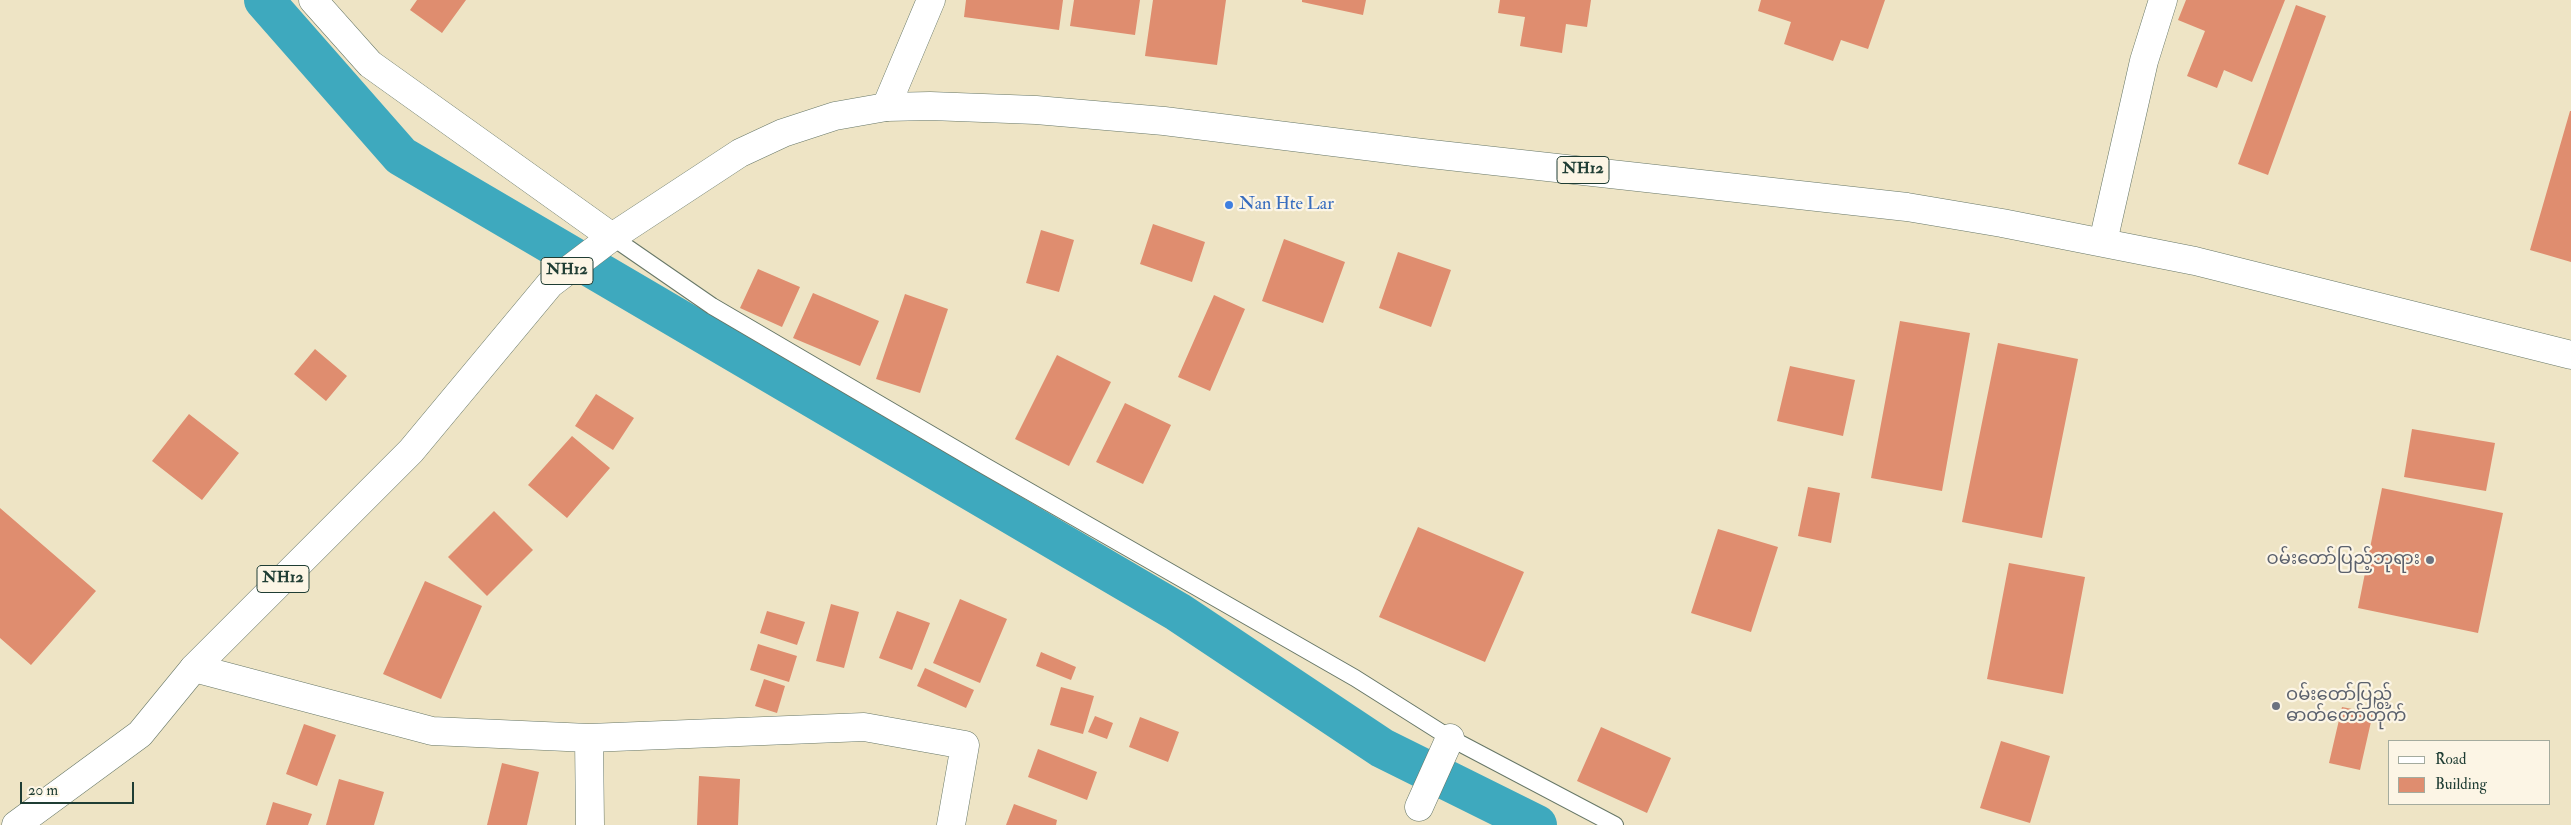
<!DOCTYPE html>
<meta charset="utf-8">
<style>
body{margin:0}
#map{position:relative;width:2571px;height:825px;overflow:hidden;background:#eee4c5;font-family:"IM FELL Double Pica",serif}
canvas{display:block}
.legend{position:absolute;left:2388px;top:740px;width:162px;height:65px;box-sizing:border-box;background:#fcf5e5;border:1px solid #a4ab9e;margin:0;padding:6px 9px;list-style:none;font-size:15px;color:#1f3d34}
.legend li{display:flex;align-items:center;gap:10px;height:25px}
.legend b{width:25px;border:1px solid #a4ab9e}
.scale{position:absolute;left:20px;top:782px;width:114px;height:22px;box-sizing:border-box;border:2px solid #1f3d34;border-top:0;padding-left:6px;font-size:15px;line-height:18px;white-space:nowrap;color:#1f3d34;-webkit-text-stroke:4px #fcf5e5;paint-order:stroke}
</style>
<div id="map">
<canvas width="2571" height="825"></canvas>
<ul class="legend">
<li><b style="height:6px;background:#fff"></b>Road</li>
<li><b style="height:14px;background:#df8d6f"></b>Building</li>
</ul>
<div class="scale">20 m</div>
</div>
<script>
const c = document.querySelector('canvas').getContext('2d');
c.lineJoin = 'round';
const toPath = rows => new Path2D(rows.map(r => 'M' + r).join(''));
function strokePath(path, color, width, dash) { c.strokeStyle = color; c.lineWidth = width; c.lineCap = dash ? 'butt' : 'round'; c.setLineDash(dash || []); c.stroke(path); }
function paint(path, color) { c.fillStyle = color; c.fill(path, 'evenodd'); }
function drawText(font, color, halo, rows, align = 'center') {
  c.font = font + ' "IM FELL Double Pica","Noto Sans Myanmar",serif'; c.lineWidth = 4.5; c.setLineDash([]); c.textBaseline = 'middle'; c.strokeStyle = halo; c.fillStyle = color; for (const [text, x, y, turn = 0] of rows) {
    c.save(); c.translate(x, y); c.rotate((+turn || 0) * Math.PI / 180); c.textAlign = isNaN(turn) ? turn : align; if (halo) c.strokeText(text, 0, 0); c.fillText(text, 0, 0); c.restore();
  }
}
strokePath(toPath([
 [264,0,401,156,1178,612,1382,748,1537,825]
]), '#3ea9be', 40);
paint(toPath([
 [417,0,466,0,442,33,410,10],
 [966,0,1063,0,1059,30,964,17],
 [1074,0,1140,0,1135,35,1070,26],
 [1153,0,1226,0,1217,65,1145,56],
 [1302,0,1366,0,1363,15,1302,2],
 [1500,0,1591,0,1587,27,1566,24,1562,53,1520,46,1525,17,1498,13],
 [1761,0,1885,0,1868,49,1841,40,1833,61,1784,44,1791,22,1758,11],
 [2186,0,2285,0,2252,82,2224,70,2217,88,2187,76,2205,31,2178,20],
 [2296,5,2326,16,2268,175,2238,164],
 [2570,111,2571,111,2571,262,2530,250],
 [1153,224,1205,242,1192,282,1140,264],
 [1041,230,1074,240,1059,292,1026,283],
 [1284,239,1345,262,1323,323,1262,301],
 [1398,252,1451,270,1431,327,1379,308],
 [758,269,800,287,782,327,740,308],
 [813,293,879,321,860,366,793,338],
 [905,294,948,309,920,393,876,379],
 [1214,295,1245,309,1210,391,1178,377],
 [1900,321,1970,333,1942,491,1871,478],
 [1998,343,2078,359,2042,538,1962,522],
 [315,349,347,376,326,401,294,374],
 [1057,355,1111,382,1069,466,1015,439],
 [1790,366,1855,380,1843,436,1777,421],
 [596,394,634,418,613,450,575,426],
 [1125,403,1171,425,1143,484,1096,462],
 [189,414,239,453,202,500,152,461],
 [2412,429,2495,443,2486,491,2404,477],
 [572,436,610,468,567,518,528,485],
 [1808,487,1840,493,1831,543,1798,536],
 [2382,488,2503,513,2478,633,2358,608],
 [0,508,96,591,31,665,0,638],
 [494,511,533,550,487,596,448,557],
 [1418,527,1524,572,1485,662,1379,617],
 [1718,529,1778,547,1751,632,1691,613],
 [2009,563,2085,577,2063,694,1987,679],
 [425,581,482,606,441,699,383,674],
 [960,599,1007,619,980,683,933,663],
 [831,604,859,612,844,668,816,661],
 [767,611,805,622,797,645,760,633],
 [897,611,930,623,912,670,879,658],
 [758,644,797,656,789,682,750,670],
 [1041,652,1076,667,1071,680,1036,666],
 [925,668,974,690,966,708,917,686],
 [764,679,785,686,777,713,755,706],
 [1061,687,1094,696,1083,734,1050,725],
 [2342,707,2373,713,2360,770,2329,763],
 [1095,716,1113,723,1107,739,1088,732],
 [1140,717,1179,732,1168,762,1129,747],
 [304,724,336,735,317,786,286,774],
 [1601,727,1671,758,1647,813,1577,781],
 [2001,741,2050,756,2030,823,1980,808],
 [1038,749,1097,772,1087,800,1028,777],
 [502,763,539,772,527,825,487,825],
 [699,776,740,779,738,825,697,825],
 [339,779,384,792,374,825,326,825],
 [273,802,312,814,308,825,266,825],
 [1014,804,1057,820,1056,825,1006,825]
]), '#df8d6f');
const lane = toPath([
 [612,237,712,306,985,466,1355,678,1450,738,1615,825]
]);
const street = toPath([
 [313,0,370,64,612,237],
 [886,107,931,0],
 [2103,242,2144,61,2163,0],
 [194,668,432,731,589,738,864,727,965,745,951,825],
 [589,738,590,825],
 [1419,807,1450,738]
]);
const highway = toPath([
 [16,825,140,734,194,668,411,451,550,284,612,237,740,153,783,133,835,116,886,107,930,106,1036,110,1164,121,1422,153,1907,207,2002,223,2195,261,2571,355]
]);
strokePath(lane, '#677767', 18);
strokePath(street, '#677767', 29);
strokePath(highway, '#677767', 29);
strokePath(lane, '#fff', 16);
strokePath(street, '#fff', 28);
strokePath(highway, '#fff', 28);
for (const [x, y, r, color] of [
 [1229,205,5,"#3f7fe0"],
 [2430,560,5,"#6b7280"],
 [2276,706,5,"#6b7280"]
]) { const dot = new Path2D(); dot.arc(x, y, r, 0, 2 * Math.PI); c.fillStyle = color; c.fill(dot); strokePath(dot, '#fcf5e5', 2); }
for (const [x, y, w] of [
 [1583,170,52],
 [567,271,52],
 [283,579,52]
]) { const box = new Path2D(); box.roundRect(x - w / 2, y - 13.5, w, 27, 4); c.fillStyle = '#fcf5e5'; c.fill(box); strokePath(box, '#1f3d34', 1); }
drawText('bold 16px', '#1f3d34', null, [
 ["NH12",1583,170],
 ["NH12",567,271],
 ["NH12",283,579]
]);
drawText('18px', '#366cbe', '#fcf5e5', [
 ["Nan Hte Lar",1239,205]
], 'left');
drawText('18px', '#5b616d', '#fcf5e5', [
 ["ဝမ်းတော်ပြည့်ဘုရား",2420,560],
 ["ဝမ်းတော်ပြည့်",2286,696,"left"],
 ["ဓာတ်တော်တိုက်",2286,717,"left"]
], 'right');
</script>
